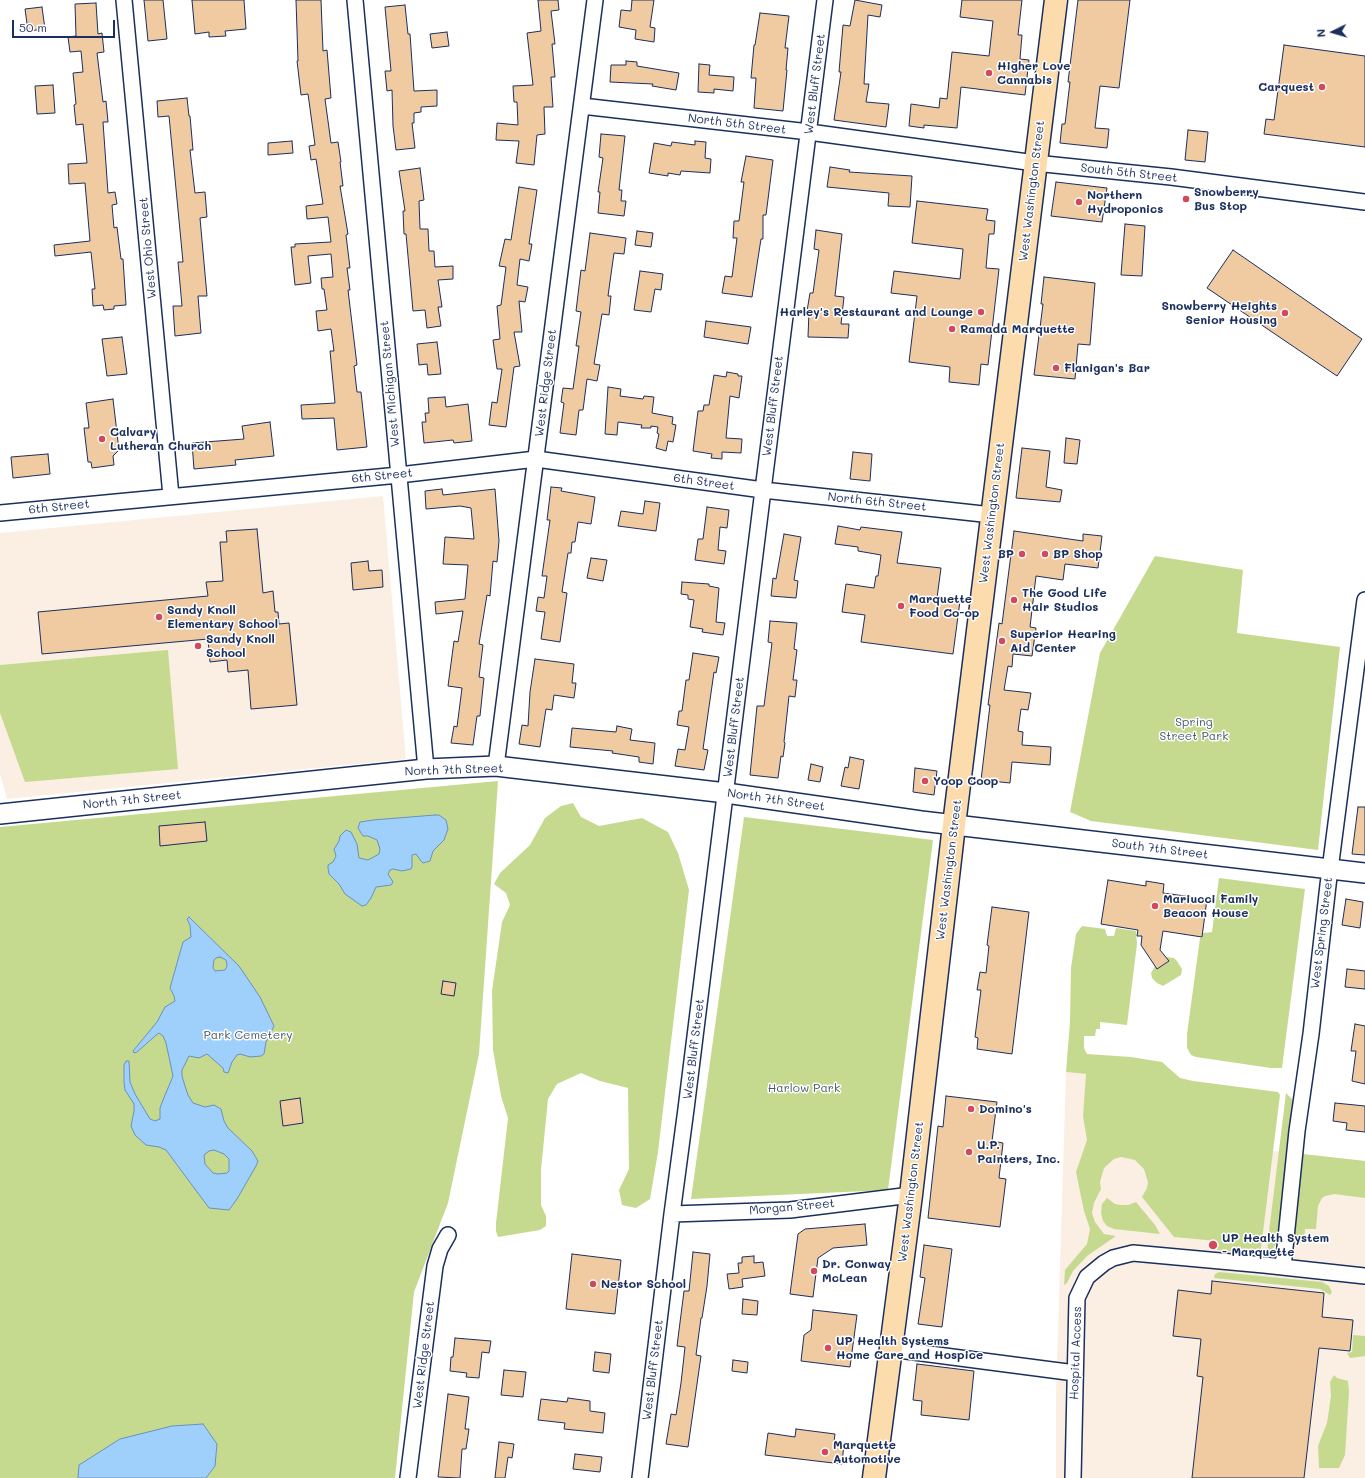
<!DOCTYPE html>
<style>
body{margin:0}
#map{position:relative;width:1365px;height:1478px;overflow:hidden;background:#fff;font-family:Mali,sans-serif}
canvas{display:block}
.north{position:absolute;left:1313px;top:12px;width:40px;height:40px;-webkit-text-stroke:3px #fff;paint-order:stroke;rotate:265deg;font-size:11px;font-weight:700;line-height:16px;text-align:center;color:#1b2f5e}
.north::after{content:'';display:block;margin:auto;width:14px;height:18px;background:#1b2f5e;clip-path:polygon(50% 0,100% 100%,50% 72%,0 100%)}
.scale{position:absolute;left:12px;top:20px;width:103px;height:18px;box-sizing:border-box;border:2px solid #1b2f5e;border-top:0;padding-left:5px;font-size:12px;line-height:14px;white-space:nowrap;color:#1b2f5e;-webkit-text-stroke:3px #fff;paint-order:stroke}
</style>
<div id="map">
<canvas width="1365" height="1478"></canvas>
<div class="north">N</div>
<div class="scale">50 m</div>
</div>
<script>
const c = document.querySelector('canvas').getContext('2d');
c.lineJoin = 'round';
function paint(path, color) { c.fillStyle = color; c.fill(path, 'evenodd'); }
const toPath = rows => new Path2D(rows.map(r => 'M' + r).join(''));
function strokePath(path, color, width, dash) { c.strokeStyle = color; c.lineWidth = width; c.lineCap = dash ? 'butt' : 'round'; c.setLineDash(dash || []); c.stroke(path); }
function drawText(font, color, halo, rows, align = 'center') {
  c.font = font + ' Mali,sans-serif'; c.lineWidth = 3; c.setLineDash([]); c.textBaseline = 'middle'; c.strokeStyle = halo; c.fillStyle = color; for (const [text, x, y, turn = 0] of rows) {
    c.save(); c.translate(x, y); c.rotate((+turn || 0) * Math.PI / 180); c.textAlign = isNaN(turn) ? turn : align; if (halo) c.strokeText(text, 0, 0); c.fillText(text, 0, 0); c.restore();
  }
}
paint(toPath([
 [383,496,406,759,7,799,0,774,0,533],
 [1066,1072,1279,1097,1273,1151,1365,1161,1365,1478,1056,1478,1056,1395]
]), '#faefe2');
paint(toPath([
 [1155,556,1243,570,1237,633,1340,647,1318,850,1091,821,1070,812,1100,653],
 [168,650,178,769,25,782,0,713,0,665],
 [498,781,479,1054,448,1203,414,1292,395,1478,0,1478,0,827],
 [573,803,581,817,599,826,642,818,668,832,678,853,689,890,658,1152,650,1199,636,1208,622,1205,619,1190,629,1169,628,1088,600,1081,581,1073,557,1084,548,1099,541,1170,541,1205,546,1216,546,1226,540,1230,498,1237,496,1231,496,1223,508,1118,501,1096,493,1050,492,991,502,922,510,905,506,893,494,884,500,873,530,845,545,818,561,806],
 [744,817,933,840,888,1190,691,1199],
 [1219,878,1305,889,1282,1068,1271,1068,1196,1057,1191,1055,1187,1048,1187,1034,1200,938,1202,938,1203,933,1212,932],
 [1082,926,1105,929,1107,936,1114,936,1116,928,1136,931,1137,944,1127,1025,1100,1022,1100,1029,1096,1029,1095,1036,1084,1036,1084,1048,1087,1054,1131,1057,1162,1062,1180,1078,1193,1081,1278,1092,1280,1095,1261,1248,1261,1252,1258,1254,1217,1250,1217,1241,1174,1237,1142,1197,1147,1188,1148,1182,1144,1169,1135,1160,1121,1157,1114,1159,1104,1168,1100,1182,1101,1189,1094,1203,1092,1213,1095,1222,1104,1234,1116,1236,1087,1256,1073,1271,1067,1283,1064,1285,1065,1270,1087,1244,1090,1229,1084,1211,1076,1172,1087,1140,1083,1116,1086,1074,1066,1072,1070,1022,1071,968,1076,934],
 [1166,957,1174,958,1177,961,1182,969,1181,975,1163,986,1157,983,1152,978,1151,973,1155,966,1157,969,1168,962],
 [1286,1093,1292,1099,1293,1110,1277,1242,1272,1250,1267,1254,1268,1240],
 [1303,1154,1365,1161,1365,1198,1334,1194,1325,1196,1322,1198,1318,1206,1316,1229,1305,1229,1304,1243,1292,1243],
 [1107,1198,1115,1204,1121,1205,1128,1205,1136,1202,1155,1225,1160,1234,1114,1229,1107,1226,1103,1221,1101,1213,1102,1204],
 [1219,1272,1322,1282,1329,1286,1332,1292,1330,1295,1320,1289,1214,1278,1215,1274],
 [1353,1335,1365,1336,1365,1356,1350,1358,1347,1353,1352,1352],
 [1334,1375,1337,1378,1348,1381,1349,1392,1345,1455,1339,1468,1319,1468,1318,1446,1327,1423,1331,1396,1330,1382]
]), '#c6da8f');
const water = toPath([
 [435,815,439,815,446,820,448,829,444,840,433,851,430,861,423,863,421,861,416,854,412,855,412,867,411,869,402,871,393,869,390,870,388,874,393,882,391,885,376,887,371,898,366,905,362,906,345,894,339,884,329,874,328,868,328,865,333,862,336,856,334,849,336,846,339,841,340,836,346,830,351,832,357,844,359,858,368,860,379,854,380,849,377,840,368,836,363,836,358,828,360,822,373,820,435,815],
 [189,917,239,966,260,997,274,1026,266,1042,264,1054,261,1056,250,1057,240,1054,237,1055,232,1062,228,1073,224,1072,223,1068,207,1054,199,1058,189,1056,182,1070,182,1076,185,1086,188,1095,193,1103,205,1107,214,1105,221,1109,224,1121,228,1128,252,1151,258,1161,256,1166,237,1199,229,1210,209,1208,166,1150,159,1147,146,1145,135,1135,131,1126,134,1111,134,1104,125,1090,124,1083,124,1065,126,1061,129,1061,130,1082,135,1094,150,1119,155,1121,160,1119,160,1108,163,1100,173,1076,166,1043,163,1036,159,1033,155,1036,137,1052,134,1053,133,1051,157,1022,165,1007,175,1001,174,996,170,988,183,942,191,937,190,925,187,919,189,917],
 [220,957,226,960,227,966,225,970,215,971,213,968,214,960,216,958,220,957],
 [214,1150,224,1154,229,1159,229,1171,227,1173,218,1174,213,1173,205,1164,204,1155,209,1151,214,1150],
 [203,1424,217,1444,215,1466,206,1478,78,1478,79,1465,120,1439,172,1426,203,1424]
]);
paint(water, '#9fd0fc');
strokePath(water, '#6a90bd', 1);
const building = toPath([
 [144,0,163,0,167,39,148,41,144,0],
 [192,0,244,0,246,29,225,31,226,36,209,37,209,32,195,34,192,0],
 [296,0,321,0,323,51,327,50,331,98,325,99,331,143,338,142,341,162,340,162,343,186,340,186,348,234,346,235,350,268,347,268,350,290,348,290,357,365,354,366,357,392,361,392,367,447,337,450,334,418,302,419,301,405,335,403,330,351,334,351,331,329,318,331,316,311,327,310,324,289,322,289,321,278,333,277,331,254,308,256,311,283,295,285,291,247,295,247,295,244,331,242,328,217,307,219,306,206,323,204,316,159,311,160,309,146,315,145,308,94,301,95,297,61,298,61,296,0],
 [538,0,558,0,559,10,551,11,555,44,552,44,555,77,551,77,553,107,544,107,545,134,537,135,534,165,516,163,519,141,496,140,497,123,518,125,517,102,514,102,513,86,533,85,527,33,541,31,538,0],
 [632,0,654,0,650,27,655,28,654,42,635,39,636,30,619,27,621,10,631,11,632,0],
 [855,0,882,5,880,17,868,15,864,84,869,84,866,102,889,104,886,127,834,120,841,72,839,72,843,25,850,26,855,0],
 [962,0,1022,0,1018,35,1022,35,1020,59,1029,60,1025,95,961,87,957,128,924,125,924,128,909,126,911,104,939,108,940,98,947,99,952,52,989,56,993,21,960,17,962,0],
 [1078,0,1130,0,1119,88,1100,86,1095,128,1109,129,1107,148,1060,143,1062,124,1065,124,1070,82,1068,82,1078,0],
 [96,3,98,34,102,33,104,52,97,53,103,102,106,101,108,122,103,122,108,193,115,192,117,204,112,205,114,228,117,227,121,259,123,259,126,305,114,306,114,309,104,310,103,305,93,306,92,289,95,289,91,252,55,256,54,245,90,241,85,183,69,184,68,164,87,163,83,124,76,125,74,105,76,104,73,73,83,72,81,51,70,52,68,37,76,36,75,4,96,3],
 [405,5,408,34,410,34,414,91,437,90,437,106,421,107,421,112,414,113,414,123,412,123,415,148,396,150,393,126,392,90,387,91,385,71,391,71,385,7,405,5],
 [42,7,45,29,28,31,25,9,42,7],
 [760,13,789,16,785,48,788,48,786,70,787,70,783,111,754,108,756,78,751,78,754,45,755,45,760,13],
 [447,32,449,46,432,48,430,34,447,32],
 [1284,45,1365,56,1365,147,1264,134,1266,119,1274,120,1284,45],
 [626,61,637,62,637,66,679,73,676,90,652,86,653,84,610,82,611,65,626,65,626,61],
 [699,64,710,65,709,75,734,77,733,91,714,89,714,93,698,92,699,64],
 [53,85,55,113,37,114,35,86,53,85],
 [187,98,189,116,190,116,193,150,190,150,195,193,205,192,207,217,200,218,207,296,198,296,201,333,175,336,173,306,182,306,178,262,183,262,169,116,158,117,157,101,187,98],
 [1188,130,1208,132,1205,162,1185,160,1188,130],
 [601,134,625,136,619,190,622,190,621,201,626,201,624,216,598,213,600,192,598,192,603,158,599,157,601,134],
 [292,141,293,153,268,155,268,143,292,141],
 [695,141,706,142,705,158,711,159,710,173,681,171,680,175,668,173,668,176,649,173,654,143,671,146,672,142,695,145,695,141],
 [746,156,773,160,766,215,763,215,763,239,761,239,752,297,722,293,725,276,732,277,737,238,733,238,734,221,739,221,744,182,741,182,746,156],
 [830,167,850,170,849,172,912,176,910,207,888,206,889,193,827,187,830,167],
 [420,168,424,200,419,201,420,229,428,229,429,251,434,251,435,267,453,266,453,279,438,280,442,307,438,307,441,326,427,328,425,310,413,311,406,234,404,234,403,211,405,211,399,171,420,168],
 [1056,182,1107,188,1102,222,1051,216,1056,182],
 [519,187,537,190,529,244,532,244,529,261,520,259,517,285,528,287,525,302,519,301,522,332,514,332,520,366,514,367,506,427,489,425,492,402,497,403,502,369,497,369,493,340,500,339,497,306,501,305,506,267,499,266,505,239,511,240,519,187],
 [917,201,988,209,986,220,995,221,994,234,989,234,986,268,999,269,988,365,981,364,979,385,949,382,950,367,909,362,917,296,891,293,894,271,960,279,963,249,912,243,917,201],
 [1125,224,1145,226,1142,276,1121,275,1125,224],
 [816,230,842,234,835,296,844,297,841,324,849,324,848,338,808,337,809,311,807,311,810,293,813,293,819,250,814,249,816,230],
 [637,231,653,233,651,247,635,245,637,231],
 [590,233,626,238,624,254,614,253,608,296,611,296,609,315,602,314,594,364,600,365,597,381,587,379,583,410,579,410,576,435,560,433,564,403,561,402,563,388,573,389,579,346,576,346,581,312,576,311,581,270,585,271,590,233],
 [1233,250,1362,339,1337,376,1207,288,1233,250],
 [640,271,663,274,661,290,655,289,651,312,634,310,640,271],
 [1044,277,1095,283,1090,345,1078,344,1075,379,1034,375,1043,304,1041,304,1044,277],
 [706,321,751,327,748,344,704,337,706,321],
 [122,337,127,374,107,376,102,339,122,337],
 [437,342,441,374,428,375,427,364,419,365,417,344,437,342],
 [727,372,738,374,738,376,742,376,739,398,730,396,726,438,742,439,741,453,722,452,722,459,711,458,712,454,693,451,698,411,703,411,704,405,709,405,714,375,726,377,727,372],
 [608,387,621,389,620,396,643,399,644,396,654,397,652,413,673,417,672,424,676,425,673,442,668,441,666,451,656,448,659,434,657,433,658,427,651,426,651,428,641,428,642,425,618,422,617,435,605,434,608,387],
 [445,397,446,407,468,404,472,441,454,443,453,440,424,443,422,422,426,422,425,413,429,413,428,398,445,397],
 [113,399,119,450,113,456,114,465,92,468,91,462,88,462,84,428,89,428,86,403,113,399],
 [270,422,274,456,235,460,236,465,194,469,192,443,244,439,242,426,270,422],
 [1066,438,1080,440,1077,464,1064,463,1066,438],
 [1022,448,1050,451,1046,487,1062,490,1060,502,1016,498,1022,448],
 [853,452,872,454,870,481,850,479,853,452],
 [48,454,50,474,13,478,11,457,48,454],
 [551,487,562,488,561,491,595,497,591,524,578,522,575,542,572,542,571,553,568,553,562,592,567,593,560,642,541,639,545,612,536,611,538,597,544,598,547,576,542,576,550,520,547,520,551,487],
 [442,489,443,495,495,489,499,541,497,562,493,561,490,596,487,595,479,644,483,645,479,677,484,678,480,716,477,716,473,745,451,743,454,726,457,727,462,688,448,686,454,641,458,642,463,611,436,614,435,602,465,599,468,565,443,564,445,537,474,539,471,508,460,506,426,509,425,491,442,489],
 [645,501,660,503,656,531,618,526,621,511,643,514,645,501],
 [707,507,729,510,727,528,720,527,718,550,726,551,724,564,695,560,698,539,703,539,707,507],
 [838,526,860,530,861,527,902,532,897,563,941,568,937,598,960,601,953,654,861,642,865,615,842,612,846,584,874,588,876,576,878,576,881,555,858,551,858,547,835,544,838,526],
 [257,529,263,593,273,591,275,612,278,612,279,624,289,623,297,705,251,709,248,670,228,672,227,660,210,662,208,639,42,654,38,612,208,596,206,582,223,581,220,542,227,542,226,531,257,529],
 [1014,531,1083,541,1083,534,1102,536,1098,568,1065,564,1063,580,1036,576,1030,627,1036,628,1032,656,1013,654,1012,667,1008,666,1004,690,1031,693,1028,710,1021,709,1018,731,1023,732,1022,745,1051,747,1050,765,1012,762,1010,783,981,780,990,705,988,705,999,623,1002,624,1014,531],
 [784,534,801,537,794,580,798,581,796,598,771,596,773,578,776,579,784,534],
 [591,558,607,560,603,581,587,578,591,558],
 [368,561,369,571,382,570,383,587,353,590,351,563,368,561],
 [682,582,709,584,709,586,719,588,716,622,725,623,723,635,702,632,703,629,690,627,694,600,688,599,688,595,681,594,682,582],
 [770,621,797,623,794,649,797,650,793,680,797,680,795,697,789,696,784,742,785,743,783,757,781,756,778,778,750,775,757,706,764,706,772,643,768,642,770,621],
 [693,653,719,657,716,673,714,672,703,749,708,750,704,770,675,766,678,749,685,750,689,727,677,725,679,711,682,711,686,680,689,680,693,653],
 [535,659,574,664,572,683,576,683,574,698,554,695,552,710,546,709,540,747,519,744,522,725,528,726,530,692,535,659],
 [617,726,632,729,630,740,655,743,653,764,639,762,639,757,612,753,613,751,570,747,572,728,616,732,617,726],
 [850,757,864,760,859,789,841,786,845,767,848,768,850,757],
 [811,764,823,767,820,782,808,780,811,764],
 [915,768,937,771,934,795,913,792,915,768],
 [1358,807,1365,807,1365,855,1352,854,1358,807],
 [205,822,207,841,160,846,159,826,205,822],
 [1108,880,1146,886,1146,881,1164,884,1163,893,1207,899,1202,937,1163,931,1160,950,1169,961,1157,969,1141,945,1142,936,1137,936,1138,930,1101,924,1108,880],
 [1346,899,1363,902,1360,928,1342,925,1346,899],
 [992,907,1029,912,1012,1054,977,1049,978,1038,975,1037,981,990,977,990,980,972,986,973,989,946,987,945,992,907],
 [1347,969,1365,971,1365,989,1345,987,1347,969],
 [443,981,456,983,454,996,441,994,443,981],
 [1355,1024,1365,1026,1365,1084,1352,1081,1356,1051,1351,1051,1355,1024],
 [946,1096,997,1102,992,1141,1003,1143,999,1178,1006,1179,1000,1227,928,1218,938,1126,943,1127,946,1096],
 [300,1098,303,1123,283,1126,280,1101,300,1098],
 [1335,1103,1365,1106,1365,1132,1346,1130,1347,1123,1333,1121,1335,1103],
 [865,1224,867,1245,833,1248,818,1258,813,1297,790,1294,798,1234,805,1229,865,1224],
 [924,1245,952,1249,942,1327,918,1324,925,1278,920,1277,924,1245],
 [693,1252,710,1254,707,1286,702,1318,701,1318,696,1355,701,1356,688,1447,666,1444,671,1414,676,1415,681,1383,685,1347,677,1346,684,1291,689,1291,693,1252],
 [572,1254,621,1260,615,1314,566,1309,572,1254],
 [754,1256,754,1263,763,1262,765,1276,742,1279,743,1287,729,1289,727,1274,739,1273,738,1263,742,1263,742,1257,754,1256],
 [1212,1281,1324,1293,1322,1317,1353,1320,1350,1351,1319,1348,1304,1478,1192,1478,1203,1377,1197,1376,1201,1339,1173,1336,1178,1290,1211,1294,1212,1281],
 [743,1299,758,1301,757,1315,742,1314,743,1299],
 [813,1310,857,1315,850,1367,801,1361,804,1335,811,1330,813,1310],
 [455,1338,491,1341,489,1353,482,1352,479,1378,466,1377,467,1373,450,1371,451,1357,453,1357,455,1338],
 [595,1352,611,1354,609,1373,593,1371,595,1352],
 [733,1360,748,1362,747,1373,732,1371,733,1360],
 [917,1364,974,1371,969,1420,921,1415,922,1401,913,1400,917,1364],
 [504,1370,526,1372,523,1397,501,1395,504,1370],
 [448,1394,469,1397,465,1429,469,1429,466,1449,462,1449,460,1478,438,1477,448,1394],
 [568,1398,590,1401,590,1411,605,1413,603,1433,564,1429,565,1423,538,1420,541,1399,567,1402,568,1398],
 [796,1429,835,1434,834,1442,844,1443,842,1464,765,1455,768,1433,795,1437,796,1429],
 [499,1442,514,1444,512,1458,508,1457,505,1478,495,1478,499,1442],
 [575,1454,602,1457,600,1472,573,1469,575,1454]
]);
paint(building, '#f0caa0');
strokePath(building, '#1b2f5e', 1);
const minor = toPath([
 [124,0,171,496],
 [355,0,426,769],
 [582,106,809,132,1035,163,1171,177,1365,202],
 [0,513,399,475,536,459,763,490,992,515],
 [496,766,595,0],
 [672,1214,790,1210,911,1195],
 [1283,1267,1297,1131,1311,1034,1328,885,1365,600],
 [891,1349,1075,1373],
 [408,1478,435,1266,440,1249,448,1235],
 [640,1478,672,1214,686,1109,763,490,825,0],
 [1073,1478,1077,1298,1087,1277,1104,1263,1113,1258,1133,1253,1264,1265,1365,1276]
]);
const tertiary = toPath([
 [0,814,426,769,496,766,726,793,921,821,1365,873]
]);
const primary = toPath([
 [874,1478,911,1195,954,825,1056,0]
]);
strokePath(minor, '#1b2f5e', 18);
strokePath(tertiary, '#1b2f5e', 22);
strokePath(primary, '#1b2f5e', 25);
strokePath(minor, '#fff', 15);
strokePath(tertiary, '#fff', 19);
strokePath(primary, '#fcdcac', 22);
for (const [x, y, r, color] of [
 [989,73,4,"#d1495b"],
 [1322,87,4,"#d1495b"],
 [1186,199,4,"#d1495b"],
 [1079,202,4,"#d1495b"],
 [981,312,4,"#d1495b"],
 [1285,313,4,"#d1495b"],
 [952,329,4,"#d1495b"],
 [1056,368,4,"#d1495b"],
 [102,439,4,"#d1495b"],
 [1022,554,4,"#d1495b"],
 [1045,554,4,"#d1495b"],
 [1014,600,4,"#d1495b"],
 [901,606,4,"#d1495b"],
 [159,617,4,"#d1495b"],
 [1002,641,4,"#d1495b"],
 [198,646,4,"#d1495b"],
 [925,781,4,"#d1495b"],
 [1155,906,4,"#d1495b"],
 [971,1109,4,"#d1495b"],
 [969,1152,4,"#d1495b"],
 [1213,1245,5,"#d1495b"],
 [814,1271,4,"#d1495b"],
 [593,1284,4,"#d1495b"],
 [828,1348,4,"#d1495b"],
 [825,1452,4,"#d1495b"]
]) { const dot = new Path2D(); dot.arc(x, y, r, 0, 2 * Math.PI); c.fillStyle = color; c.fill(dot); strokePath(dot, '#fff', 1.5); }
drawText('bold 12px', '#1b2f5e', '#fff', [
 ["Higher Love",997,66],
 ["Cannabis",997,80],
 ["Carquest",1314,87,"right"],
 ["Snowberry",1194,192],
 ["Bus Stop",1194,206],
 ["Northern",1087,195],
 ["Hydroponics",1087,209],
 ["Snowberry Heights",1277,306,"right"],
 ["Senior Housing",1277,320,"right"],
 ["Harley's Restaurant and Lounge",973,312,"right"],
 ["Ramada Marquette",960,329],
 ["Flanigan's Bar",1064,368],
 ["Calvary",110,432],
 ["Lutheran Church",110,446],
 ["BP",1014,554,"right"],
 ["BP Shop",1053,554],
 ["The Good Life",1022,593],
 ["Hair Studios",1022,607],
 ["Marquette",909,599],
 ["Food Co-op",909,613],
 ["Sandy Knoll",167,610],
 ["Elementary School",167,624],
 ["Superior Hearing",1010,634],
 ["Aid Center",1010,648],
 ["Sandy Knoll",206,639],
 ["School",206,653],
 ["Yoop Coop",933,781],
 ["Mariucci Family",1163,899],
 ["Beacon House",1163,913],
 ["Domino's",979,1109],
 ["U.P.",977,1145],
 ["Painters, Inc.",977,1159],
 ["UP Health System",1222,1238],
 ["- Marquette",1222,1252],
 ["Dr. Conway",822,1264],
 ["McLean",822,1278],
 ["Nestor School",601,1284],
 ["UP Health Systems",836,1341],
 ["Home Care and Hospice",836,1355],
 ["Marquette",833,1445],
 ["Automotive",833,1459]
], 'left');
drawText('12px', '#1b2f5e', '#fff', [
 ["West Bluff Street",815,84,-83],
 ["North 5th Street",737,124,7],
 ["South 5th Street",1129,173,6],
 ["West Washington Street",1032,191,-83],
 ["West Ohio Street",148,248,-95],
 ["West Ridge Street",546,383,-83],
 ["West Michigan Street",390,384,-95],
 ["West Bluff Street",773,406,-83],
 ["6th Street",382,476,-6],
 ["6th Street",704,482,8],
 ["North 6th Street",877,502,6],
 ["6th Street",59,507,-6],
 ["West Washington Street",992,513,-83],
 ["West Bluff Street",734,727,-83],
 ["North 7th Street",454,770,-2],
 ["North 7th Street",132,800,-6],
 ["North 7th Street",776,800,8],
 ["South 7th Street",1160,849,7],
 ["West Washington Street",949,870,-83],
 ["West Spring Street",1322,933,-83],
 ["West Bluff Street",694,1049,-83],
 ["West Washington Street",911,1192,-83],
 ["Morgan Street",792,1207,-5],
 ["Hospital Access",1076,1353,-88],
 ["West Ridge Street",424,1355,-83],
 ["West Bluff Street",653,1370,-83]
]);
drawText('12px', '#465a6a', '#fff', [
 ["Spring",1194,722],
 ["Street Park",1194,736],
 ["Park Cemetery",248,1035],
 ["Harlow Park",804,1088]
]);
</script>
